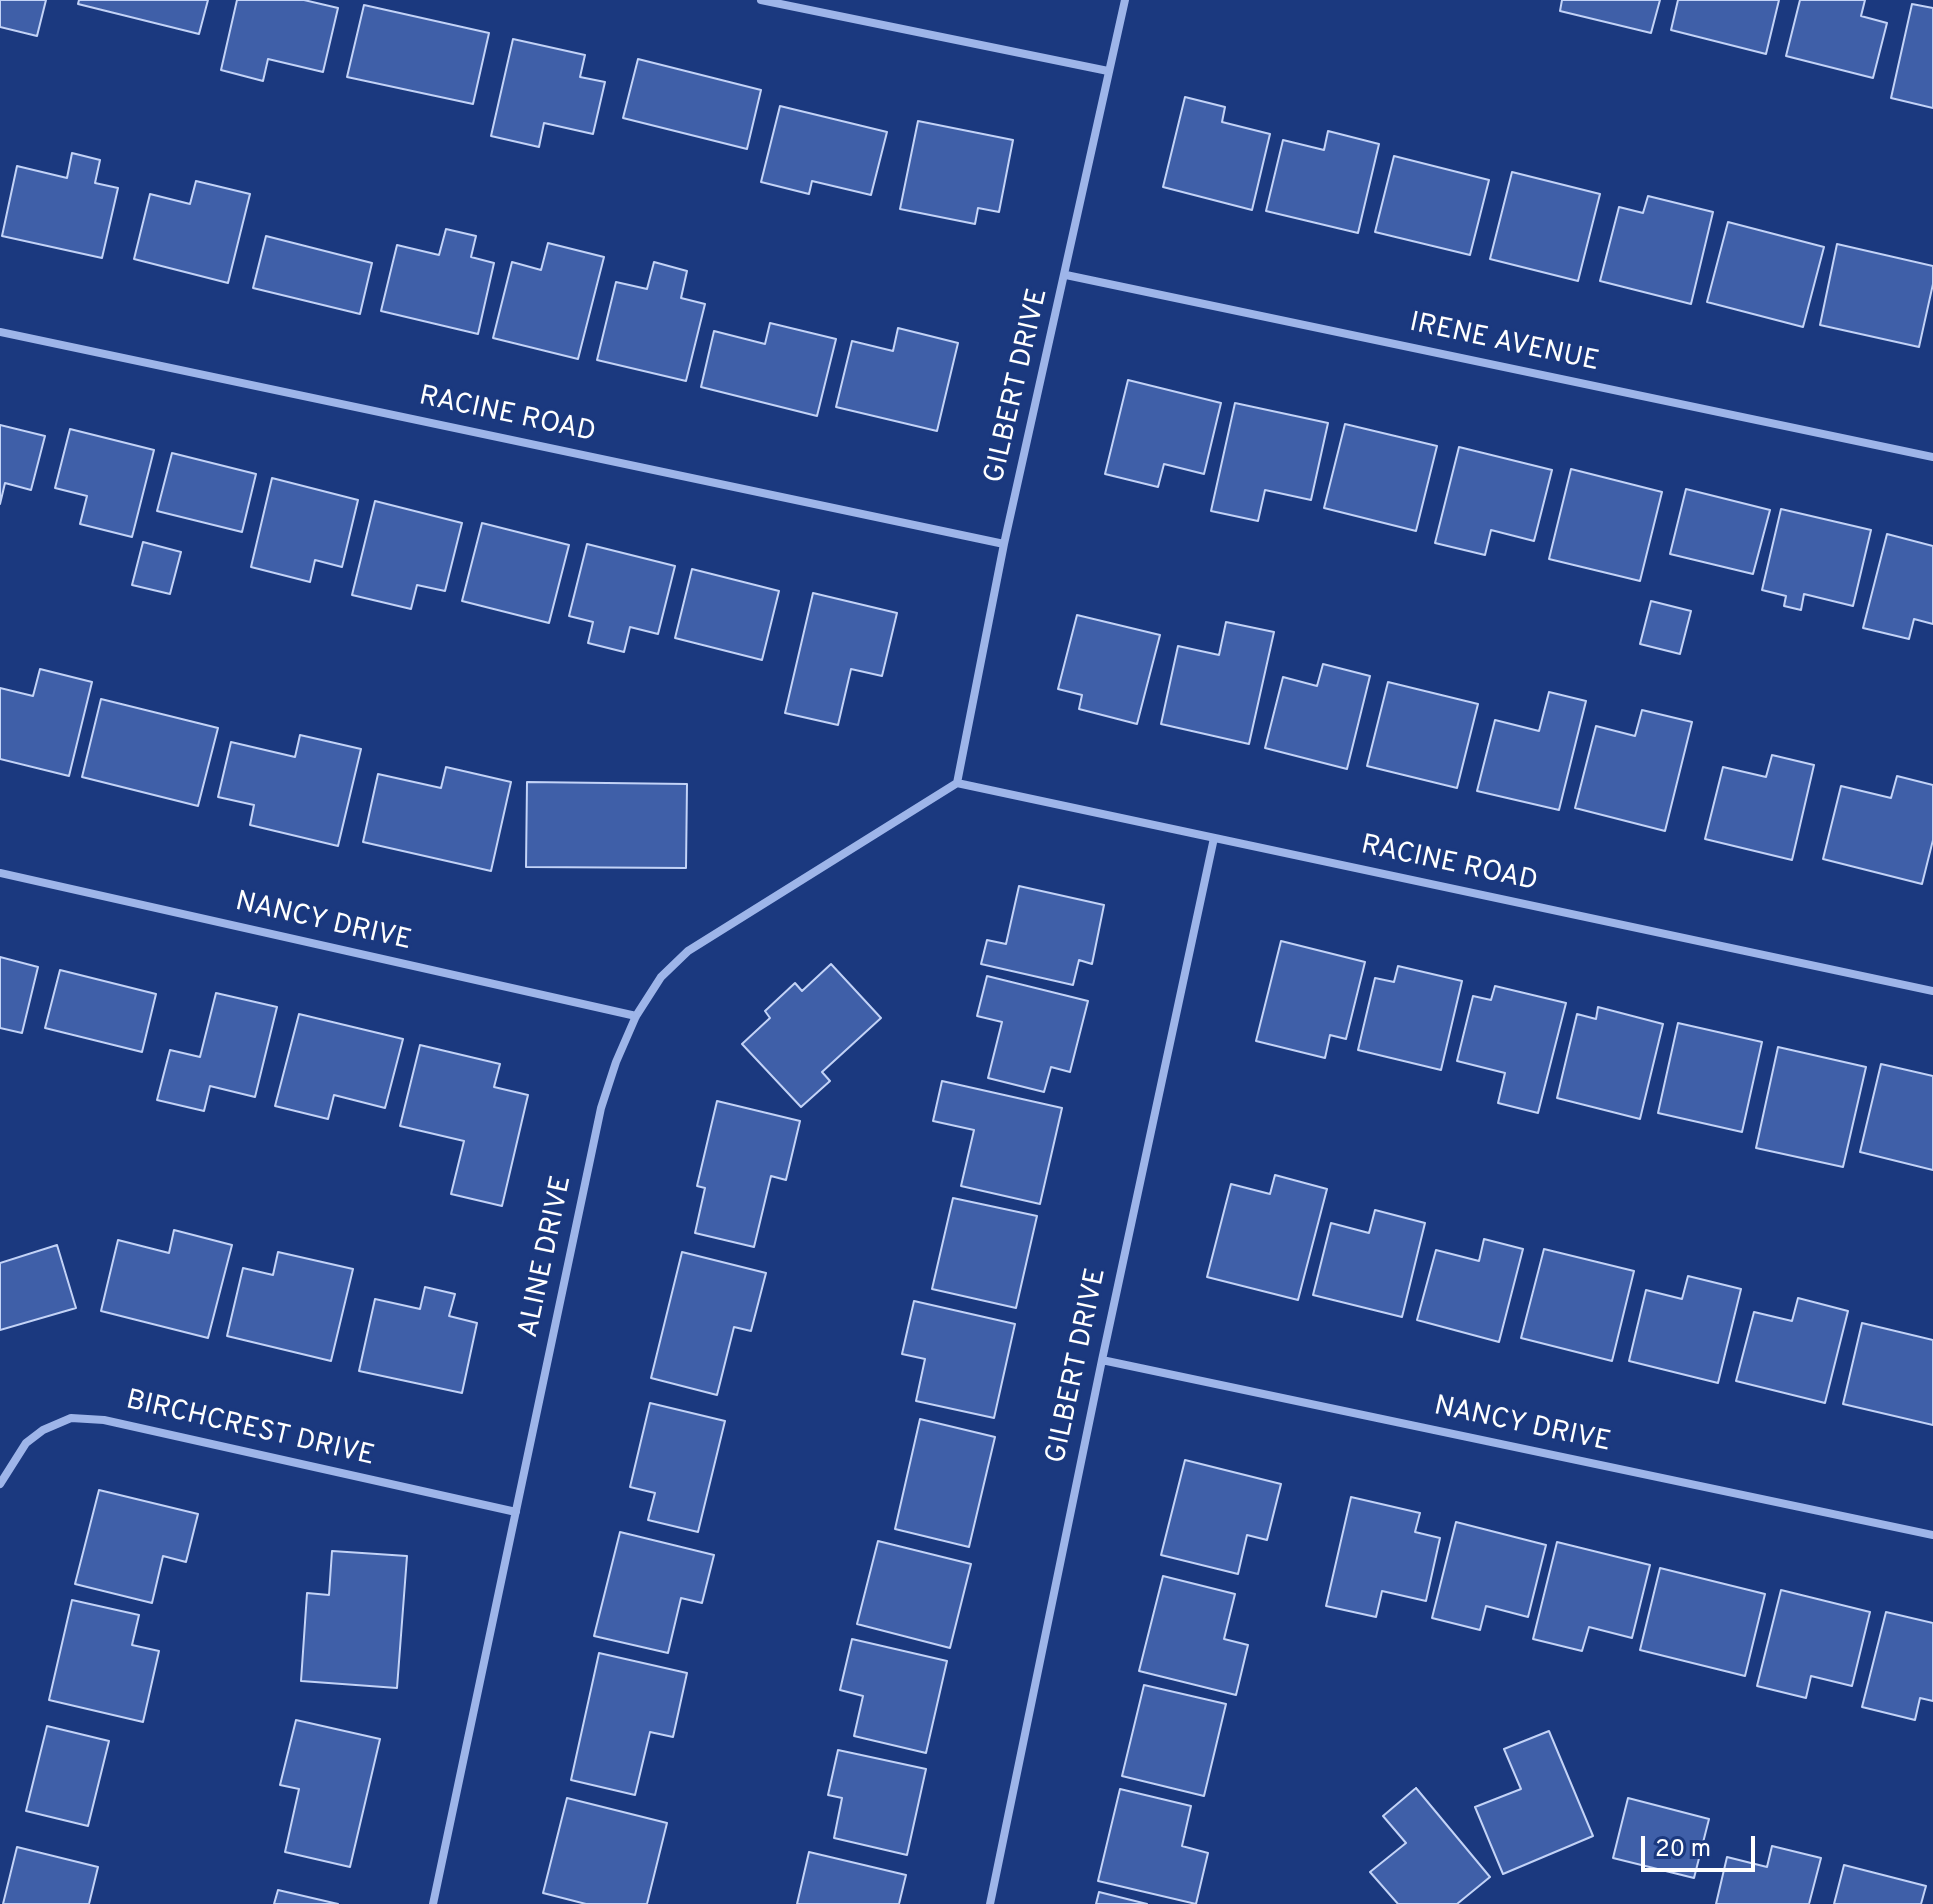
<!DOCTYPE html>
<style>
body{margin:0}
#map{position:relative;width:1933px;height:1904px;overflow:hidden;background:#1b397f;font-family:Overpass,sans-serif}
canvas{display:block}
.scale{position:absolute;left:1641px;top:1836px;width:114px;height:36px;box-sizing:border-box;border:4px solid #fff;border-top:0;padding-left:10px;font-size:24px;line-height:28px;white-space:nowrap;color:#fff;-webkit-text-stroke:6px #1b397f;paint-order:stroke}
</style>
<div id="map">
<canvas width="1933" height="1904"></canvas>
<div class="scale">20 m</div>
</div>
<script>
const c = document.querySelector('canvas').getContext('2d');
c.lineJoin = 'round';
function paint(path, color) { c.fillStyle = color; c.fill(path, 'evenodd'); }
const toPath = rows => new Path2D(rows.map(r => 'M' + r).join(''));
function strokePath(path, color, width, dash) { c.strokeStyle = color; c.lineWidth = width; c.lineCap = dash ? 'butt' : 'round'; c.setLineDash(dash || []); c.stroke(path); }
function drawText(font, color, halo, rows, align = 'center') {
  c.font = font + ' Overpass,sans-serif'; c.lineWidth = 6; c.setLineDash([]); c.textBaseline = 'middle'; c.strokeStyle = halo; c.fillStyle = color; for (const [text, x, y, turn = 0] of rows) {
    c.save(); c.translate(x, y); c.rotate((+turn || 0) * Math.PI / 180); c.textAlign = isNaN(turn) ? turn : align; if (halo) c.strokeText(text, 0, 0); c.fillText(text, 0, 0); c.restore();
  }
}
const building = toPath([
 [0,0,46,0,37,36,0,27,0,0],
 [79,0,208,0,199,34,78,4,79,0],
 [237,0,304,0,338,8,323,72,268,59,263,81,221,70,237,0],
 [1562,0,1660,0,1651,33,1560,11,1562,0],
 [1678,0,1779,0,1766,54,1671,30,1678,0],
 [1800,0,1865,0,1861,16,1887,23,1873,78,1786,56,1800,0],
 [1912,4,1933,8,1933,108,1891,98,1912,4],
 [364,5,489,33,473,104,347,77,364,5],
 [513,39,585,55,580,77,605,82,593,134,544,123,539,147,491,136,513,39],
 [638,59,761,90,747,149,623,118,638,59],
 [1185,97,1225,107,1222,122,1270,134,1252,210,1163,187,1185,97],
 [780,106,887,132,871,195,812,181,809,194,761,182,780,106],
 [918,121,1013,140,999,212,978,208,975,224,900,209,918,121],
 [1328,131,1379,144,1358,233,1266,211,1283,140,1324,150,1328,131],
 [72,153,100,160,95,183,118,188,102,258,2,236,17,166,67,178,72,153],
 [1394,156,1489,180,1470,255,1375,232,1394,156],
 [1512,172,1600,194,1578,281,1490,259,1512,172],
 [196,181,250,194,228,283,134,259,150,194,190,204,196,181],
 [1648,196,1713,212,1691,304,1600,281,1619,207,1643,213,1648,196],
 [1728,222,1824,247,1803,327,1707,302,1728,222],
 [446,229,476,236,471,257,494,263,478,334,381,311,397,245,439,255,446,229],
 [266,236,372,263,360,314,253,288,266,236],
 [548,243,604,257,578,359,493,338,512,262,541,270,548,243],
 [1837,244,1933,266,1933,284,1919,347,1820,325,1837,244],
 [654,262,687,271,681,298,705,304,686,381,597,360,616,282,647,289,654,262],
 [770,323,836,339,817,416,701,387,714,331,765,344,770,323],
 [898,328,958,343,937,431,836,407,852,341,893,351,898,328],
 [1128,380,1221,403,1204,474,1164,464,1158,487,1105,474,1128,380],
 [1235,403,1328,423,1311,500,1265,490,1258,521,1211,511,1235,403],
 [1345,424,1437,446,1416,531,1324,508,1345,424],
 [0,425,45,436,31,490,5,483,0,504,0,425],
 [70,429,154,450,132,537,80,524,87,496,55,488,70,429],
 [1459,447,1552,470,1534,541,1491,530,1485,555,1435,543,1459,447],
 [172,453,256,474,242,532,157,511,172,453],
 [1571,469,1662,492,1640,581,1549,559,1571,469],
 [272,478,358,500,342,567,315,560,310,582,251,567,272,478],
 [1686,489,1770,510,1753,574,1670,554,1686,489],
 [375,501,462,523,445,591,417,585,411,609,352,595,375,501],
 [1781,509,1871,530,1853,606,1804,594,1801,610,1784,606,1786,596,1762,590,1781,509],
 [482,523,569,545,549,623,462,601,482,523],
 [1887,534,1933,546,1933,624,1914,619,1909,639,1863,628,1887,534],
 [143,542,181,552,170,594,132,585,143,542],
 [587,544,675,566,658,634,630,627,624,652,588,643,593,622,569,616,587,544],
 [692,569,779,591,762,660,675,638,692,569],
 [813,593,897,613,882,676,851,669,838,725,785,713,813,593],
 [1651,601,1691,611,1680,654,1640,644,1651,601],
 [1077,615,1160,635,1137,724,1079,709,1082,695,1058,689,1077,615],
 [1226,622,1274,632,1249,744,1161,724,1178,646,1219,655,1226,622],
 [1323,664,1370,676,1347,769,1265,748,1283,677,1317,686,1323,664],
 [40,669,92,682,69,776,0,759,0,688,33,696,40,669],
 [1388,682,1478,704,1457,788,1367,766,1388,682],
 [1549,692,1586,701,1559,810,1477,791,1495,720,1539,731,1549,692],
 [101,699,218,728,198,806,82,777,101,699],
 [1642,710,1692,722,1665,831,1575,808,1596,726,1635,736,1642,710],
 [300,735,361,749,338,846,250,825,254,805,218,797,231,742,295,757,300,735],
 [1772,755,1814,765,1792,860,1705,839,1723,767,1766,777,1772,755],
 [446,767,511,782,491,871,363,842,378,774,441,788,446,767],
 [1897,776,1933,785,1933,840,1922,884,1823,859,1841,786,1891,798,1897,776],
 [527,782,687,784,686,868,526,867,527,782],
 [1019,886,1104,905,1092,964,1079,960,1073,985,981,964,987,940,1006,944,1019,886],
 [1281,941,1365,962,1346,1039,1330,1035,1325,1058,1256,1041,1281,941],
 [0,957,38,967,22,1033,0,1028,0,957],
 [831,964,881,1018,822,1072,830,1081,801,1107,742,1044,770,1018,765,1011,795,983,802,991,831,964],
 [1398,966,1462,981,1441,1070,1358,1050,1375,978,1394,982,1398,966],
 [60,970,156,994,142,1052,45,1028,60,970],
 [987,976,1088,1001,1070,1072,1051,1067,1044,1092,988,1078,1002,1022,977,1016,987,976],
 [1495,986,1566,1003,1538,1113,1498,1103,1505,1073,1457,1061,1473,996,1491,1000,1495,986],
 [216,993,277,1007,255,1097,210,1086,204,1111,157,1100,170,1050,200,1057,216,993],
 [1598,1007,1663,1024,1640,1119,1557,1098,1577,1014,1596,1019,1598,1007],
 [299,1014,403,1039,385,1108,334,1095,328,1119,275,1106,299,1014],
 [1678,1023,1762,1042,1742,1132,1658,1113,1678,1023],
 [420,1045,500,1064,494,1087,528,1095,502,1206,451,1194,464,1141,400,1126,420,1045],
 [1778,1047,1866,1067,1843,1167,1756,1148,1778,1047],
 [1881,1064,1933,1076,1933,1170,1860,1152,1881,1064],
 [942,1081,1062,1108,1040,1204,961,1186,974,1130,933,1121,942,1081],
 [717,1101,800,1121,786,1180,771,1176,754,1247,695,1233,705,1188,697,1186,717,1101],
 [1275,1175,1327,1189,1298,1300,1207,1277,1231,1184,1270,1194,1275,1175],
 [953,1198,1037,1216,1016,1308,932,1289,953,1198],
 [1375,1210,1425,1223,1402,1317,1313,1295,1331,1223,1369,1233,1375,1210],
 [174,1230,232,1245,208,1338,101,1311,118,1240,169,1253,174,1230],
 [1484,1239,1523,1249,1499,1342,1417,1320,1436,1250,1479,1261,1484,1239],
 [57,1245,76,1308,0,1330,0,1263,57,1245],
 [1544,1249,1634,1271,1612,1361,1521,1338,1544,1249],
 [278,1252,353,1269,331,1361,227,1336,243,1268,273,1275,278,1252],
 [682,1252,766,1273,751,1331,734,1327,717,1395,651,1378,682,1252],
 [1688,1276,1741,1289,1718,1383,1629,1361,1646,1290,1682,1299,1688,1276],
 [425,1287,455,1294,449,1316,477,1323,462,1393,359,1371,375,1299,420,1309,425,1287],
 [1798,1298,1848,1311,1825,1403,1736,1381,1754,1312,1792,1321,1798,1298],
 [914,1301,1015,1324,994,1418,916,1401,925,1359,902,1354,914,1301],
 [1862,1323,1933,1340,1933,1425,1843,1404,1862,1323],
 [650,1403,725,1421,698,1532,648,1520,655,1493,630,1487,650,1403],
 [920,1419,995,1437,969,1547,895,1529,920,1419],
 [1185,1460,1281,1484,1267,1540,1247,1535,1238,1574,1161,1555,1185,1460],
 [99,1490,198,1514,186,1562,163,1556,152,1603,75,1584,99,1490],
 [1351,1497,1420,1513,1415,1532,1440,1538,1426,1601,1382,1591,1376,1617,1326,1606,1351,1497],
 [1456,1522,1546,1545,1528,1617,1486,1606,1480,1630,1432,1618,1456,1522],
 [620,1532,714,1555,702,1603,681,1598,668,1653,594,1636,620,1532],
 [878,1541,971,1564,950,1648,857,1624,878,1541],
 [1557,1542,1650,1565,1632,1638,1589,1627,1582,1651,1533,1639,1557,1542],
 [332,1551,407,1556,397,1688,301,1681,307,1593,329,1595,332,1551],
 [1660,1568,1765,1594,1745,1676,1640,1650,1660,1568],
 [1163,1576,1235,1594,1224,1639,1248,1645,1236,1695,1139,1671,1163,1576],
 [1781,1590,1870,1612,1852,1686,1811,1676,1806,1698,1757,1686,1781,1590],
 [72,1600,139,1615,132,1645,159,1651,143,1722,49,1700,72,1600],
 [1886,1612,1933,1623,1933,1701,1920,1698,1915,1720,1862,1707,1886,1612],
 [852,1639,947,1661,926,1753,854,1736,863,1696,840,1690,852,1639],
 [599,1653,687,1673,673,1737,650,1732,635,1795,571,1780,599,1653],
 [1144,1685,1226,1704,1204,1796,1122,1776,1144,1685],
 [296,1720,380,1739,350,1867,285,1852,299,1789,280,1785,296,1720],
 [47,1726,109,1741,88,1826,26,1811,47,1726],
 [1549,1731,1593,1836,1503,1874,1475,1807,1521,1789,1504,1749,1549,1731],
 [838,1750,926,1769,907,1855,834,1838,842,1798,828,1795,838,1750],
 [1416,1788,1490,1877,1457,1904,1398,1904,1370,1872,1406,1843,1383,1816,1416,1788],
 [1120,1789,1191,1806,1182,1846,1208,1853,1196,1904,1098,1881,1120,1789],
 [567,1798,667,1823,647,1904,586,1904,543,1893,567,1798],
 [1628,1798,1709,1819,1694,1878,1613,1858,1628,1798],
 [1772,1846,1821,1858,1809,1904,1716,1904,1727,1857,1767,1867,1772,1846],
 [17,1847,98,1867,89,1904,3,1904,17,1847],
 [809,1852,906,1875,899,1904,797,1904,809,1852],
 [1844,1865,1926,1886,1921,1904,1834,1904,1844,1865],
 [278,1890,338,1904,274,1904,278,1890],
 [1099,1892,1147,1904,1096,1904,1099,1892]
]);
paint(building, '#3f5fa8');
strokePath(building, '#c3d3f7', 2);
strokePath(toPath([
 [761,0,1108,71],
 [1066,275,1933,457],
 [0,332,1004,544],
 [957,783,1933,991],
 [957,783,1004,544,1125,0],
 [0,873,636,1016],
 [1102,1360,1933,1535],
 [0,1484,26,1443,43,1430,71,1418,104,1420,516,1512],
 [433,1904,601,1108,616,1062,636,1016,661,977,688,951,957,783],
 [990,1904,1102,1360,1214,838]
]), '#9eb5e9', 8);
drawText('28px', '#fff', '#1b397f', [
 ["IRENE AVENUE",1504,344,12],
 ["GILBERT DRIVE",1018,386,-77],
 ["RACINE ROAD",507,416,12],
 ["RACINE ROAD",1449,865,12],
 ["NANCY DRIVE",323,923,13],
 ["ALINE DRIVE",547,1257,-78],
 ["GILBERT DRIVE",1078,1366,-78],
 ["NANCY DRIVE",1522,1426,12],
 ["BIRCHCREST DRIVE",250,1430,13]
]);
</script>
